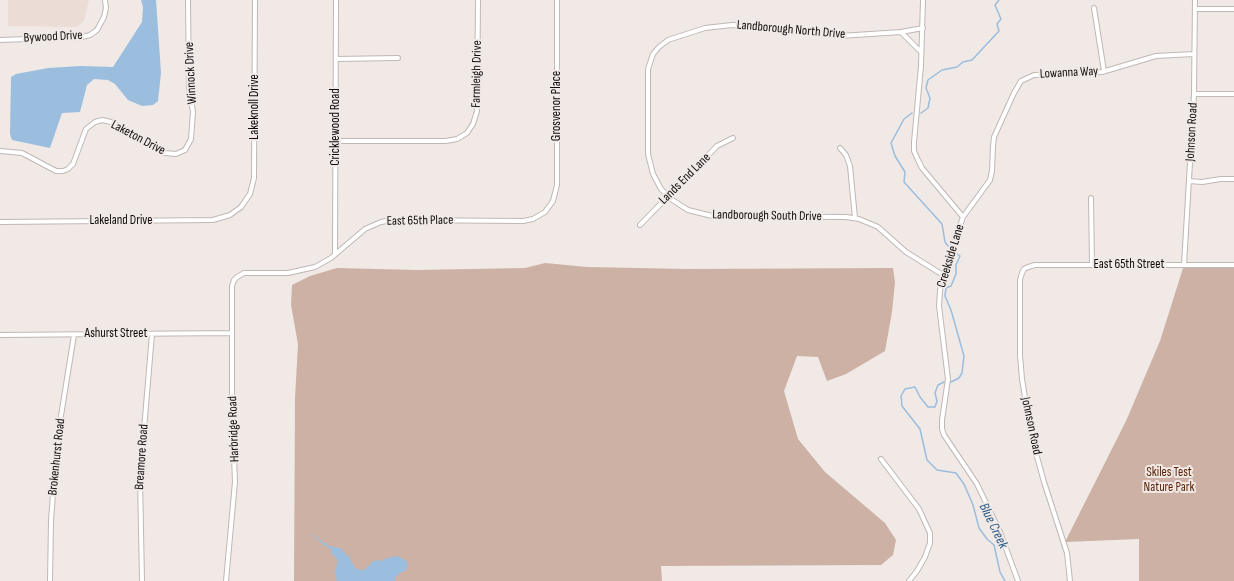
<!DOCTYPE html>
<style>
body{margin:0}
canvas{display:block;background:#f0e9e6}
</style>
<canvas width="1234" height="581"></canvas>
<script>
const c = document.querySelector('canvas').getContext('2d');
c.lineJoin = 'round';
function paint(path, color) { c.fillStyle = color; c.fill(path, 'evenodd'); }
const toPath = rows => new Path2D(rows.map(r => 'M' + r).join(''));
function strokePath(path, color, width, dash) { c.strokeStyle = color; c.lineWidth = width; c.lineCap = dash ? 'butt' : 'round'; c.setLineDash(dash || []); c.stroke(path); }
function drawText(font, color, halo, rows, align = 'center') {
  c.font = font + ' "Sofia Sans Condensed",sans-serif'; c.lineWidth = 4; c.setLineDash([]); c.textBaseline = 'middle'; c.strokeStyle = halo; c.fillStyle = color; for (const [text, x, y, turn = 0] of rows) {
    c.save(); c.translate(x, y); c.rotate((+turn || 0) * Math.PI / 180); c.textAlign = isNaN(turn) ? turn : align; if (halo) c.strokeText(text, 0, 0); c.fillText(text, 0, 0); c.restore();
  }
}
paint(toPath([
 [8,0,89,0,84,21,77,27,8,26]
]), '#ecdcd6');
paint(toPath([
 [545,263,587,267,687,269,893,268,895,282,892,312,885,351,846,374,827,381,818,357,797,356,784,391,798,439,825,472,885,523,896,540,893,555,881,565,661,566,662,581,294,581,295,398,298,344,291,305,292,285,310,276,337,268,416,270,525,268],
 [1184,265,1234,265,1234,581,1139,581,1139,539,1065,542,1126,421,1160,341]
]), '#cdb1a5');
paint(toPath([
 [141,0,156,0,161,73,158,101,153,105,142,106,128,100,115,84,108,80,94,79,87,85,80,112,62,113,50,148,12,140,10,134,11,77,16,74,48,68,81,66,113,67,142,22,143,7],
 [308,531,329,546,340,548,350,558,355,568,360,570,366,569,372,562,377,560,382,561,387,558,392,557,398,556,406,561,408,563,408,566,405,571,400,573,395,578,395,581,337,581,335,572,338,560,331,553,331,549,324,545]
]), '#9bbdde');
strokePath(toPath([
 [912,113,904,119,891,143,895,156,905,172,904,182,942,224,945,242,948,246],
 [921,113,928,108,930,98,926,88,928,80,942,70,957,67,963,62,972,60,999,31,997,24,1001,19,995,5,999,0],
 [944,382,938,385,935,393,937,401,935,407,928,407,920,397,915,387,905,389,901,396,902,406,920,429,927,460,937,470,956,473,964,484,973,505,979,528,987,539,994,545,1000,572,1005,581],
 [951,382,959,378,962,373,964,356,951,310,945,296,946,288,951,286,956,274,956,265,960,256,956,253]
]), '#9bbdde', 1.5);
const minor = toPath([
 [923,0,921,66,914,142,914,151,918,160,922,168,963,217],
 [1094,8,1104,71],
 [1195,9,1234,9],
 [923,28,901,32,840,36,759,26,732,25,705,28,668,40,659,47,653,54,648,69,648,154,653,174,661,189,671,199,688,210,712,216,846,217,859,219,878,227,906,252,943,275],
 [901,32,921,52],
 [0,40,82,37,90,35,97,30,104,17,106,8,105,0],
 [336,59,398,58],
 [1194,94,1234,94],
 [336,141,446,141,457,139,467,133,473,124,477,111,478,0],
 [840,148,846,155,850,166,855,218],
 [0,151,22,153,56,171,63,171,68,169,73,164,86,129,95,122,102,120,111,122,165,153,176,154,185,150,191,139,193,112,189,88,188,0],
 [1189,181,1202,182,1221,179,1234,179],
 [1091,198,1092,265],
 [0,222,213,220,230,215,241,207,250,194,254,178,255,0],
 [640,225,717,146,733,138],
 [335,254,336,0],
 [1184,265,1194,94,1195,0],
 [0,335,232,333],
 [881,459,919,509,930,533,930,543,925,557,917,571,909,581],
 [50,581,51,521,55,466,60,422,74,335],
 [142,581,140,477,152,334],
 [226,581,235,482,232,407,232,286,234,280,237,277,244,273,288,273,315,267,331,258,365,229,381,222,391,220,523,221,533,219,545,212,553,201,557,185,557,0],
 [1018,581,1000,532,977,484,944,435,942,429,942,420,948,379,939,306,940,290,946,265,963,217,990,180,992,171,993,146,994,137,1014,93,1021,81,1034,75,1102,72,1156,56,1194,54],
 [1070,581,1067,553,1044,482,1031,435,1022,379,1020,355,1020,280,1022,273,1024,269,1028,267,1035,265,1234,265]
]);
strokePath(minor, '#bfb8b5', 6);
strokePath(minor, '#fff', 4);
drawText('13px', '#0e0b0b', '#f0e9e6', [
 ["Landborough North Drive",791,30,5],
 ["Bywood Drive",53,37,-3],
 ["Winnock Drive",191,73,-93],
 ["Lowanna Way",1069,73,-3],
 ["Farmleigh Drive",477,74,-89],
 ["Grosvenor Place",557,106,-90],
 ["Lakeknoll Drive",255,107,-90],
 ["Cricklewood Road",336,127,-90],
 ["Johnson Road",1192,132,-87],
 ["Laketon Drive",138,138,28],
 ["Lands End Lane",685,179,-45],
 ["Landborough South Drive",767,216,1],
 ["Lakeland Drive",121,221],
 ["East 65th Place",420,221,-1],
 ["Creekside Lane",951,256,-73],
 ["East 65th Street",1129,265],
 ["Ashurst Street",116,334],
 ["Johnson Road",1031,426,78],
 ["Harbridge Road",234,429,-92],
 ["Brokenhurst Road",57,457,-84],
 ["Breamore Road",142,457,-86]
]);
drawText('13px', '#551e01', '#f0e9e6', [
 ["Skiles Test",1169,473],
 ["Nature Park",1169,488]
]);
drawText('italic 14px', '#275885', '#f0e9e6', [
 ["Blue Creek",993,526,64]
]);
</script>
